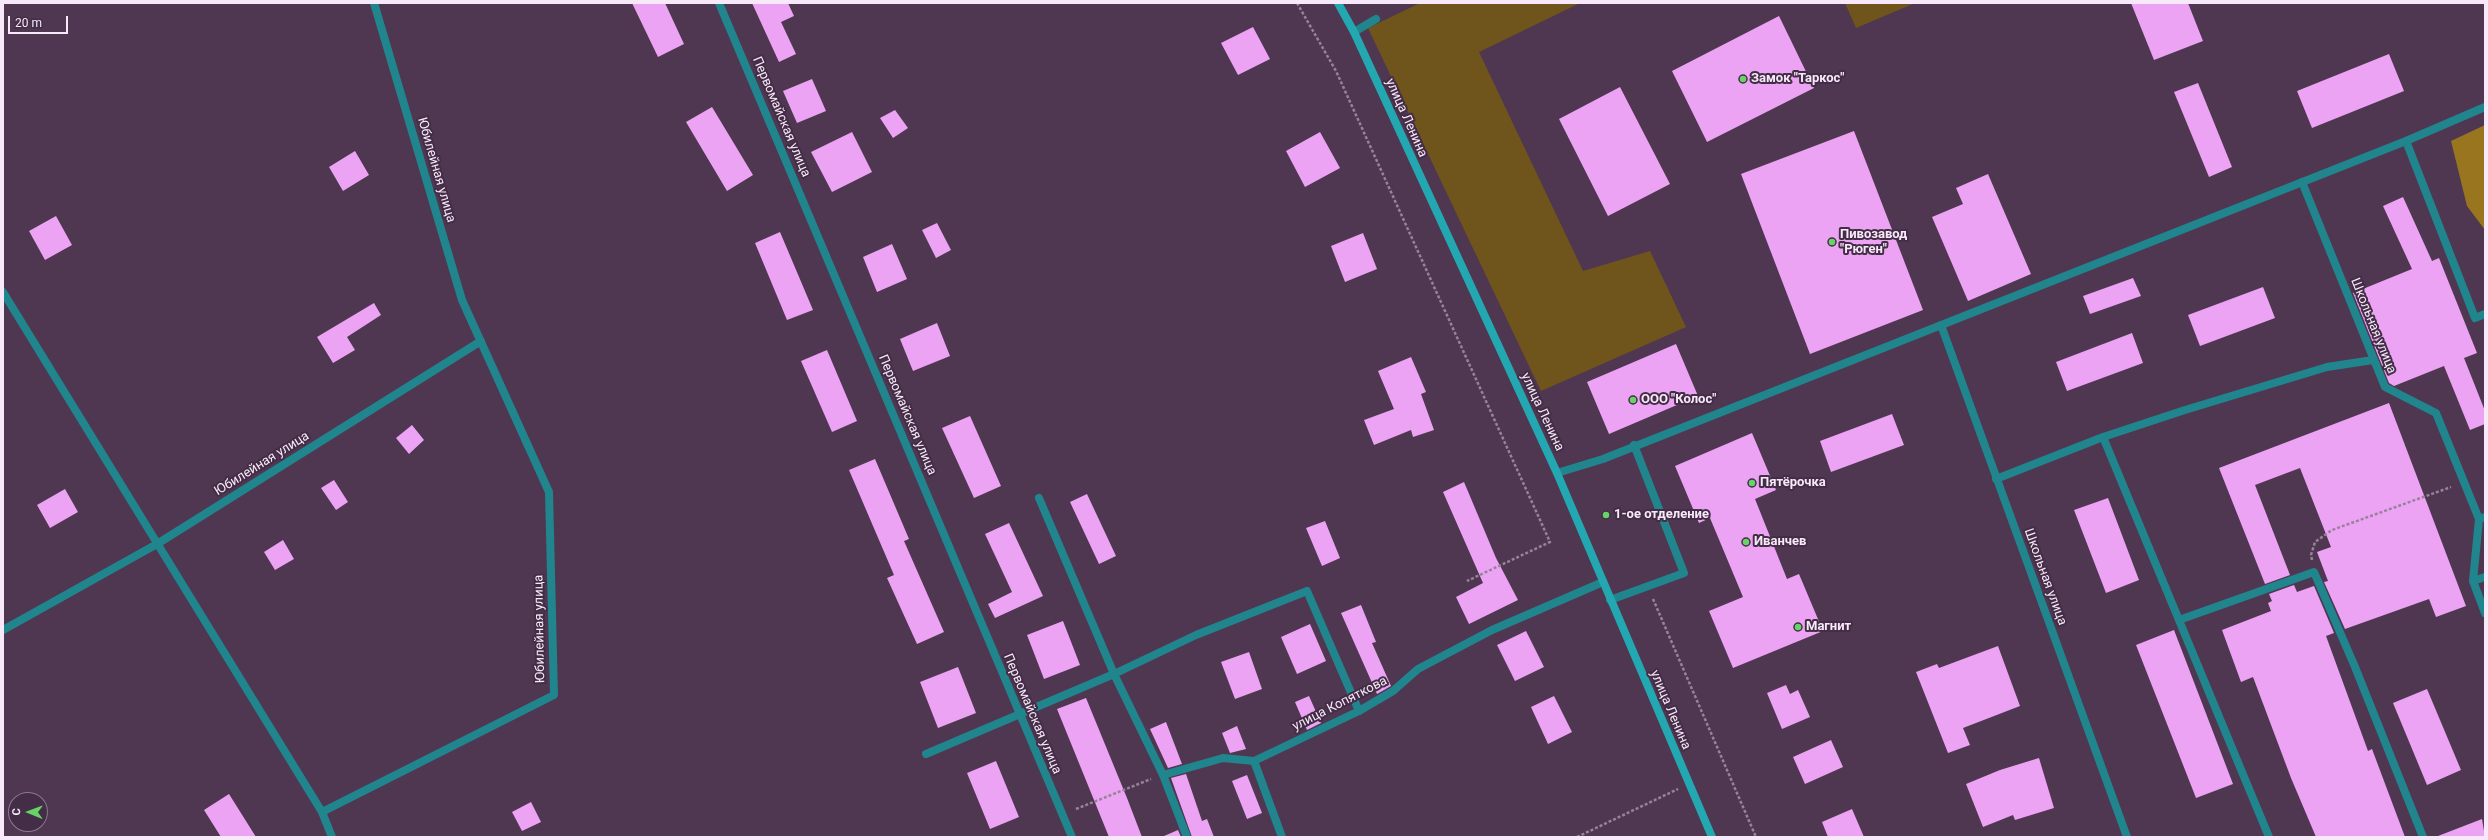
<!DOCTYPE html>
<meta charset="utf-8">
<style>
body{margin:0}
#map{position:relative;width:2488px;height:840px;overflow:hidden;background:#4f3751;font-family:Roboto,sans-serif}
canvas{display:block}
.frame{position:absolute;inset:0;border:4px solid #f8e9fa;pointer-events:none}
.north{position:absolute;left:8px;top:792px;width:40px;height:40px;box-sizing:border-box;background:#442d46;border:1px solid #8c788e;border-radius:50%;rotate:271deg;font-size:11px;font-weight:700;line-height:16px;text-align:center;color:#f8e9fa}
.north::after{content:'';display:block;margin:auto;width:14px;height:18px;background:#66d466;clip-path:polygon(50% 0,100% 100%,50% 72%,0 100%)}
.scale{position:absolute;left:8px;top:16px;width:60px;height:18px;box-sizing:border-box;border:2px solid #f8e9fa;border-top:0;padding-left:5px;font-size:12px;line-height:14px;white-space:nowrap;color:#f8e9fa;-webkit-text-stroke:3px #442d46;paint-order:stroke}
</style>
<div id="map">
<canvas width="2488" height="840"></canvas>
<div class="frame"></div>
<div class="north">С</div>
<div class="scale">20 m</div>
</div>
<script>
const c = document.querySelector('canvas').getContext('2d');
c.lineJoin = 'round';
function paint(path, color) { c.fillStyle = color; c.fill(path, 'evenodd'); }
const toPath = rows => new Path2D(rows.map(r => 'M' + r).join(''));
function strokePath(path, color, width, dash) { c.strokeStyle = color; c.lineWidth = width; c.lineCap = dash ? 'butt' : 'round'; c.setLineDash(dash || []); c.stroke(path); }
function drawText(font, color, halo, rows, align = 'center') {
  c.font = font + ' Roboto,sans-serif'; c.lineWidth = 4; c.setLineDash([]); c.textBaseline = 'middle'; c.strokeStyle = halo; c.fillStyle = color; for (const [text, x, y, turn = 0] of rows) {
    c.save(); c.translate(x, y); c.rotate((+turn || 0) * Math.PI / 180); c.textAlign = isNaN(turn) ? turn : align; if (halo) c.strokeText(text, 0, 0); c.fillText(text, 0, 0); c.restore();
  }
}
paint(toPath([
 [1420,3,1580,3,1479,52,1583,271,1650,251,1686,327,1541,391,1368,28],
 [1845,3,1915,3,1856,28]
]), '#6f551b');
paint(toPath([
 [2485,125,2485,230,2467,206,2451,141]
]), '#9a751f');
paint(toPath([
 [632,3,665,3,684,44,658,57],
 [752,3,788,3,794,16,781,22,796,54,779,62],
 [2131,3,2188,3,2203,41,2154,60],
 [1779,16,1814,88,1707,142,1672,71],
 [1253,27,1270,59,1238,75,1221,43],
 [2389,54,2404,91,2312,128,2297,91],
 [812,79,826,111,797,123,783,91],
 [2198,83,2232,167,2209,177,2174,92],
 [1620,87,1670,184,1608,216,1559,119],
 [712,107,753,175,727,191,686,122],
 [895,110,908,128,893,138,880,118],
 [1854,131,1923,310,1810,354,1741,174],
 [852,132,872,172,832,192,811,152],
 [1320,132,1340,168,1305,187,1286,151],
 [355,151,369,175,343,191,329,167],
 [1988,174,2031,274,1968,301,1932,217,1963,204,1956,188],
 [2403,197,2432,261,2439,258,2477,353,2464,358,2485,411,2485,424,2470,430,2444,366,2394,386,2389,383,2353,293,2412,269,2383,206],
 [56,216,72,245,45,260,29,231],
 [937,223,951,250,936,258,922,230],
 [780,232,813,310,787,320,755,243],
 [1363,233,1377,269,1345,282,1331,246],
 [892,244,907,279,877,292,863,257],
 [2133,278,2141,296,2090,314,2083,296],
 [2263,287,2275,318,2200,346,2188,315],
 [374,303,381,315,347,337,355,350,333,363,317,337],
 [937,323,950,356,913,371,900,339],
 [2132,333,2143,363,2067,391,2056,362],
 [1676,344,1698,396,1609,434,1587,382],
 [827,350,857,421,832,432,801,361],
 [1411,357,1426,392,1421,394,1434,430,1413,437,1411,430,1374,445,1364,420,1394,409,1378,371],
 [2389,403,2466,606,2436,617,2429,599,2345,629,2324,582,2328,581,2317,552,2331,547,2300,468,2255,485,2290,575,2265,584,2219,468],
 [1892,414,1904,445,1831,472,1820,441],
 [970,416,1001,486,974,498,942,428],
 [412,425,424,440,409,454,396,438],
 [1752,433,1776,490,1755,499,1787,579,1799,574,1823,631,1733,668,1709,611,1743,597,1710,518,1699,523,1675,466],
 [875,459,909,539,904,541,944,632,917,644,887,578,894,575,849,470],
 [334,480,348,502,336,510,321,488],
 [1464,482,1496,558,1518,600,1469,624,1456,597,1483,583,1443,492],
 [65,489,78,512,50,528,37,505],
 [1087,494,1116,556,1099,564,1070,502],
 [2108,498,2139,580,2106,593,2074,510],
 [1325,521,1340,558,1322,566,1306,528],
 [1009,523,1043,596,995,618,988,604,1012,592,985,534],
 [283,540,294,559,275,570,264,552],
 [2294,585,2297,592,2314,586,2334,633,2326,636,2368,751,2372,749,2405,837,2316,837,2291,778,2253,677,2241,682,2222,630,2271,611,2268,603,2272,601,2269,594],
 [1361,605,1376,642,1372,643,1391,686,1377,694,1341,613],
 [1063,621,1080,665,1044,679,1027,635],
 [1310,624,1326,661,1297,674,1281,637],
 [2174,630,2233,784,2196,798,2136,645],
 [1526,631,1544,667,1515,681,1497,645],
 [1998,646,2020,706,1963,728,1970,745,1948,753,1916,672,1937,664,1939,668],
 [1249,652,1262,689,1235,699,1221,662],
 [958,667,976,713,938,728,920,682],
 [1786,685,1790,694,1798,690,1810,717,1782,729,1767,693],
 [2427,689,2461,770,2427,785,2393,703],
 [1309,696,1321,723,1307,730,1295,702],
 [1554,696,1572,732,1548,744,1531,707],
 [1086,698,1127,798,1142,837,1109,837,1057,709],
 [1166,722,1182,764,1168,768,1150,729],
 [1237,726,1246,749,1230,753,1222,733],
 [1831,740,1843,767,1805,784,1793,757],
 [2039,758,2054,808,2015,820,2013,815,1983,827,1966,784,2000,770],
 [996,761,1019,817,990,829,967,773],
 [1186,774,1202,821,1207,819,1214,837,1192,837,1171,778],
 [1247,775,1262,813,1247,819,1232,781],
 [229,794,256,837,221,837,204,810],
 [531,802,541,822,522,831,512,812],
 [1852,809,1864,837,1828,837,1822,822],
 [2482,819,2485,837,2438,837,2438,836],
 [1178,830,1181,837,1164,837,1164,836]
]), '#eda3f4');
strokePath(toPath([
 [1297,3,1336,71,1550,542,1467,581],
 [2312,560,2311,555,2315,542,2332,530,2451,487],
 [1653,599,1756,837],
 [1076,809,1151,779],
 [1577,837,1678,789]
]), '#978399', 2.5, [3, 2]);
strokePath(toPath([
 [1354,32,1376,19],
 [2406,141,2475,318,2485,314],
 [1941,325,2127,837],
 [2103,437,2269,837],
 [1996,479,2103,437,2185,410,2327,367,2373,360],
 [2479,519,2485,517],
 [2473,581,2485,577],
 [1610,600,1684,573,1634,445],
 [2179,620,2314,572,2355,667,2423,837],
 [926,754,1114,674,1196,635,1307,591,1359,711],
 [1254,761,1282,837]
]), '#21858e', 8);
strokePath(toPath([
 [719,3,1072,837],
 [2302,182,2385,387,2436,413,2479,519,2473,581,2485,613],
 [3,292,322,812],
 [1039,498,1114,674,1163,775,1187,837],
 [3,630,157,544,481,341],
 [1163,775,1223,758,1254,761,1359,711,1393,691,1418,669,1492,630,1603,582],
 [332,837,322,812,554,695,549,492,462,300,374,3]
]), '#21858e', 8);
strokePath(toPath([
 [1557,473,1603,459,2406,141,2485,107]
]), '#21858e', 8);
strokePath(toPath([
 [1338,3,1354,32,1557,473,1712,837]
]), '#23a7b1', 8);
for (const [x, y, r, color] of [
 [1743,79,4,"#66d466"],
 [1832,242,4,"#66d466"],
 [1633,400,4,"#66d466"],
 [1752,483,4,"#66d466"],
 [1606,515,4,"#66d466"],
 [1746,542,4,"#66d466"],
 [1798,627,4,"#66d466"]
]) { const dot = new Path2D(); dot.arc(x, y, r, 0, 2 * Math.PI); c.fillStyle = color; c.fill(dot); strokePath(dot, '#442d46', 1.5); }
drawText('bold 13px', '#f8e9fa', '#442d46', [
 ["Замок \"Таркос\"",1751,79],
 ["Пивозавод",1840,235],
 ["\"Рюген\"",1840,250],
 ["ООО \"Колос\"",1641,400],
 ["Пятёрочка",1760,483],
 ["1-ое отделение",1614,515],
 ["Иванчев",1754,542],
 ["Магнит",1806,627]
], 'left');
drawText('13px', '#f8e9fa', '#442d46', [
 ["Первомайская улица",781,117,67],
 ["улица Ленина",1406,118,66],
 ["Юбилейная улица",436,170,74],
 ["Школьная улица",2373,326,68],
 ["улица Ленина",1542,412,65],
 ["Первомайская улица",907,415,67],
 ["Юбилейная улица",262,464,-32],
 ["Школьная улица",2045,577,70],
 ["Юбилейная улица",540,629,-91],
 ["улица Копяткова",1340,704,-27],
 ["улица Ленина",1670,710,67],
 ["Первомайская улица",1032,714,67]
]);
</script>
